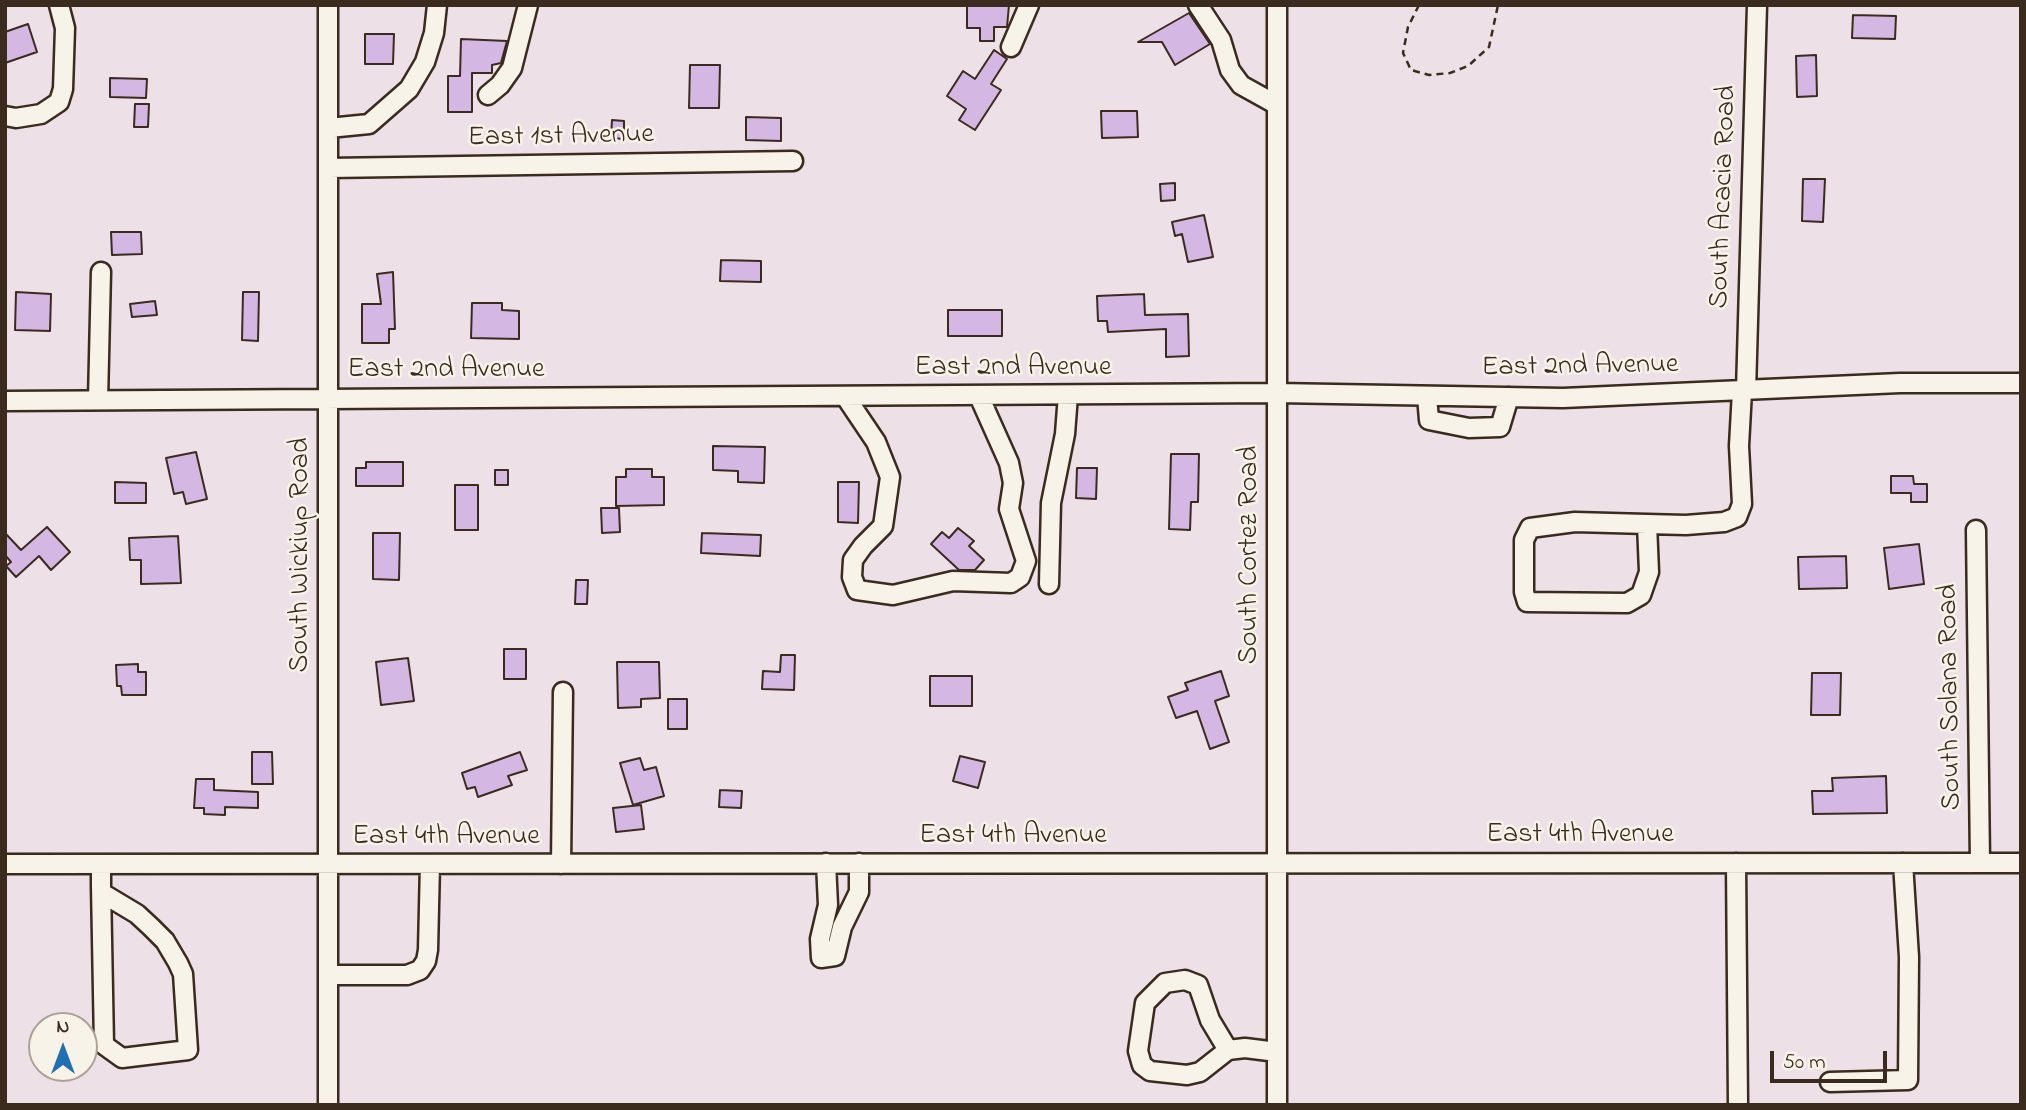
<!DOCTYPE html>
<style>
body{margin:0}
#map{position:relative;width:2026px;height:1110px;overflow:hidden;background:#ede1e7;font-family:"Indie Flower",sans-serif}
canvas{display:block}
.frame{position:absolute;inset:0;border:7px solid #3b2a1e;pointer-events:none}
.north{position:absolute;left:28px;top:1012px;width:70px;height:70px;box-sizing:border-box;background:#f7f3e8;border:2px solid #aca397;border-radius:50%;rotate:0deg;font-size:19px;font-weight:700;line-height:28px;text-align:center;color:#3b2a1e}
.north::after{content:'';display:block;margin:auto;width:24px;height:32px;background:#1f6fb2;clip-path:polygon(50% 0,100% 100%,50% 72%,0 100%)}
.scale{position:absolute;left:1770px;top:1051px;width:117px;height:32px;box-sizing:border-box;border:4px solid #3b2a1e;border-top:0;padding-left:9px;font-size:21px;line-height:24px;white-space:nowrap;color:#3b2a1e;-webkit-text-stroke:5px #f7f3e8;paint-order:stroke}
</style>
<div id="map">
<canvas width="2026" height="1110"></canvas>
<div class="frame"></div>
<div class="north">N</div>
<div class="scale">50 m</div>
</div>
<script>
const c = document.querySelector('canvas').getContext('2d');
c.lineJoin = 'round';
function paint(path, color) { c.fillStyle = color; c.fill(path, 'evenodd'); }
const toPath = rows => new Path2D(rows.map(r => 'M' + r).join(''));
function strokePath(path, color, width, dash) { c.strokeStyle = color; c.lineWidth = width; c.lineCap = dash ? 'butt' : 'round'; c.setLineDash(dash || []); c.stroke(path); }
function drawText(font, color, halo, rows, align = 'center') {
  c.font = font + ' "Indie Flower",sans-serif'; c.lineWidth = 5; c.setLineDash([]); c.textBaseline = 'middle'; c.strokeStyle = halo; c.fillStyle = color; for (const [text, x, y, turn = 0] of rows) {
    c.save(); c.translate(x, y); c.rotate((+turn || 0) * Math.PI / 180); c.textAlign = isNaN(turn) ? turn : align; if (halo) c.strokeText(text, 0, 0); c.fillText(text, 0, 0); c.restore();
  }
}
const building = toPath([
 [967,5,1009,5,1007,27,994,27,994,41,980,41,980,28,967,28,967,5],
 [1189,13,1210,44,1175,65,1162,42,1138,42,1189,13],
 [1853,15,1896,16,1895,39,1852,38,1853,15],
 [28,24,37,52,5,63,5,32,28,24],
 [365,34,394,34,393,64,365,64,365,34],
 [461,39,507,41,501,63,492,65,492,73,472,73,472,112,448,112,448,76,460,76,461,39],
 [994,50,1007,59,991,84,1001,90,975,130,959,120,966,109,947,96,963,71,975,79,994,50],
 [1816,55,1817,96,1797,97,1796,56,1816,55],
 [690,65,720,65,719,108,689,108,690,65],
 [110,78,147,79,146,98,110,97,110,78],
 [135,104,149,104,148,127,134,127,135,104],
 [1101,111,1137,111,1138,137,1102,138,1101,111],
 [746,117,781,118,781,141,746,140,746,117],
 [612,120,624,121,624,139,611,138,612,120],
 [1803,179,1825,179,1823,222,1802,221,1803,179],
 [1175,183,1175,200,1161,201,1160,184,1175,183],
 [1204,215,1213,257,1188,262,1182,234,1175,236,1172,222,1204,215],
 [111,232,141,232,142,254,112,255,111,232],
 [721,260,761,261,761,282,720,281,721,260],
 [393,272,395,329,389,329,389,343,362,343,362,304,381,304,377,274,393,272],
 [16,292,51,294,50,331,15,330,16,292],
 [243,292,259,292,258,341,242,340,243,292],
 [1144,294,1145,315,1188,314,1189,356,1166,357,1166,329,1108,332,1107,321,1098,321,1097,296,1144,294],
 [155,301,157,315,132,317,130,304,155,301],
 [472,303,502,303,502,310,519,311,519,339,471,338,472,303],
 [948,310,1002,310,1002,336,948,336,948,310],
 [713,446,765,447,764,483,738,482,738,471,713,470,713,446],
 [196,452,207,499,186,504,183,492,174,494,166,458,196,452],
 [1171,454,1199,454,1198,502,1191,502,1190,530,1169,529,1171,454],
 [366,462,403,462,403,486,356,486,356,468,366,468,366,462],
 [1077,468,1097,468,1096,499,1076,498,1077,468],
 [626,469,652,469,652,477,664,477,664,505,616,506,616,477,626,477,626,469],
 [495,470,508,470,508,485,495,485,495,470],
 [1891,476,1913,476,1914,484,1927,484,1927,502,1911,502,1911,493,1891,493,1891,476],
 [115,482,146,483,146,503,115,503,115,482],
 [838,482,859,482,858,523,838,522,838,482],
 [455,485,478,485,478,530,455,530,455,485],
 [601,508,619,508,620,532,602,533,601,508],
 [47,527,70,552,51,570,39,556,16,577,6,566,11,562,5,555,5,533,21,550,47,527],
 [958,528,974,541,969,546,984,560,975,570,959,570,931,544,942,532,949,538,958,528],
 [373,533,400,533,399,580,373,579,373,533],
 [702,533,761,535,760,556,701,553,702,533],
 [178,536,181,583,141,584,141,560,130,560,129,538,178,536],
 [1919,544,1924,584,1889,589,1884,548,1919,544],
 [1846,556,1847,588,1799,589,1798,557,1846,556],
 [576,580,588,580,587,604,575,604,576,580],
 [504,649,526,649,526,679,504,679,504,649],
 [781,655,795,655,794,690,762,689,763,671,780,672,781,655],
 [408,658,414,701,381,705,376,662,408,658],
 [617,662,659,662,660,698,641,699,641,707,618,708,617,662],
 [138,664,138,672,146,672,146,695,122,695,121,686,117,686,116,665,138,664],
 [1221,671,1229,696,1215,701,1229,742,1210,749,1197,711,1176,718,1168,697,1188,690,1185,683,1221,671],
 [1812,673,1841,673,1840,715,1811,715,1812,673],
 [930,676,972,676,972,706,930,706,930,676],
 [668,699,687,699,687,729,668,729,668,699],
 [252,752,272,752,273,784,252,784,252,752],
 [520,752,527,770,508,776,512,785,478,797,475,787,467,789,462,773,520,752],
 [960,756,985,762,978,788,953,781,960,756],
 [640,758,644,770,656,767,664,796,633,805,620,763,640,758],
 [1886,776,1887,813,1813,814,1812,791,1833,791,1832,778,1886,776],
 [196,779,214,779,214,790,258,792,258,808,225,807,225,815,204,814,204,808,194,808,196,779],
 [720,790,742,791,741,808,719,807,720,790],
 [641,805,644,829,616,832,613,808,641,805]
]);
paint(building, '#d5b7e4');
strokePath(building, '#3b2a1e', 2);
const minor = toPath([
 [1198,5,1221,40,1230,70,1241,85,1277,105],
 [1011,47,1029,5],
 [488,95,500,85,512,68,528,5],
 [5,116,16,118,41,114,59,102,63,89,65,28,59,5],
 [329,128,369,124,409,89,425,62,434,33,437,5],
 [329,168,793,161],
 [1746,391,1757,5],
 [845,396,876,442,890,477,883,526,863,546,853,560,852,577,857,590,893,595,953,581,1011,583,1020,577,1026,561,1009,509,1013,483,1009,463,979,396],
 [1427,396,1429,420,1469,428,1500,427,1509,397],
 [98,400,101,272],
 [5,401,1277,393,1563,398,1900,383,2021,383],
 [1647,524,1649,572,1641,595,1627,603,1527,602,1524,592,1524,540,1530,528,1575,522,1647,524,1686,525,1724,522,1737,517,1742,504,1739,446,1742,391],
 [1976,530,1980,863],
 [1049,584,1051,503,1065,434,1068,395],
 [826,863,828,905,820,939,821,958,835,956,842,927,859,892,859,863],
 [1736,863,1738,1105],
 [5,864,2021,863],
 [101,864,101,886,104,1045,122,1058,188,1050,183,974,178,963,165,941,151,927,137,914,102,893],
 [561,864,563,692],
 [328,975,407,975,420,970,426,961,428,950,430,864],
 [1228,1050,1210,1020,1198,985,1185,980,1165,983,1145,1003,1138,1051,1142,1065,1150,1071,1187,1075,1200,1072,1228,1050,1245,1048,1277,1052],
 [1830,1082,1908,1080,1909,957,1903,863],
 [328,1105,328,5],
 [1277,1105,1277,5]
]);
strokePath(minor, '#3b2a1e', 23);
strokePath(toPath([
 [1419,5,1408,27,1403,53,1411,70,1429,75,1450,73,1468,66,1489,47,1498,5]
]), '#3b2a1e', 2.5, [7, 5]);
strokePath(minor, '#f7f3e8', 18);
drawText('28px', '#3b2a1e', '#f7f3e8', [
 ["East 1st Avenue",561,138,-1],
 ["South Acacia Road",1725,197,-88],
 ["East 2nd Avenue",1580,368,-1],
 ["East 2nd Avenue",1013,369],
 ["East 2nd Avenue",446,371],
 ["South Wickiup Road",302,555,-90],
 ["South Cortez Road",1251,555,-90],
 ["South Solana Road",1952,697,-91],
 ["East 4th Avenue",1580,836],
 ["East 4th Avenue",1013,837],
 ["East 4th Avenue",446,838]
]);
</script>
